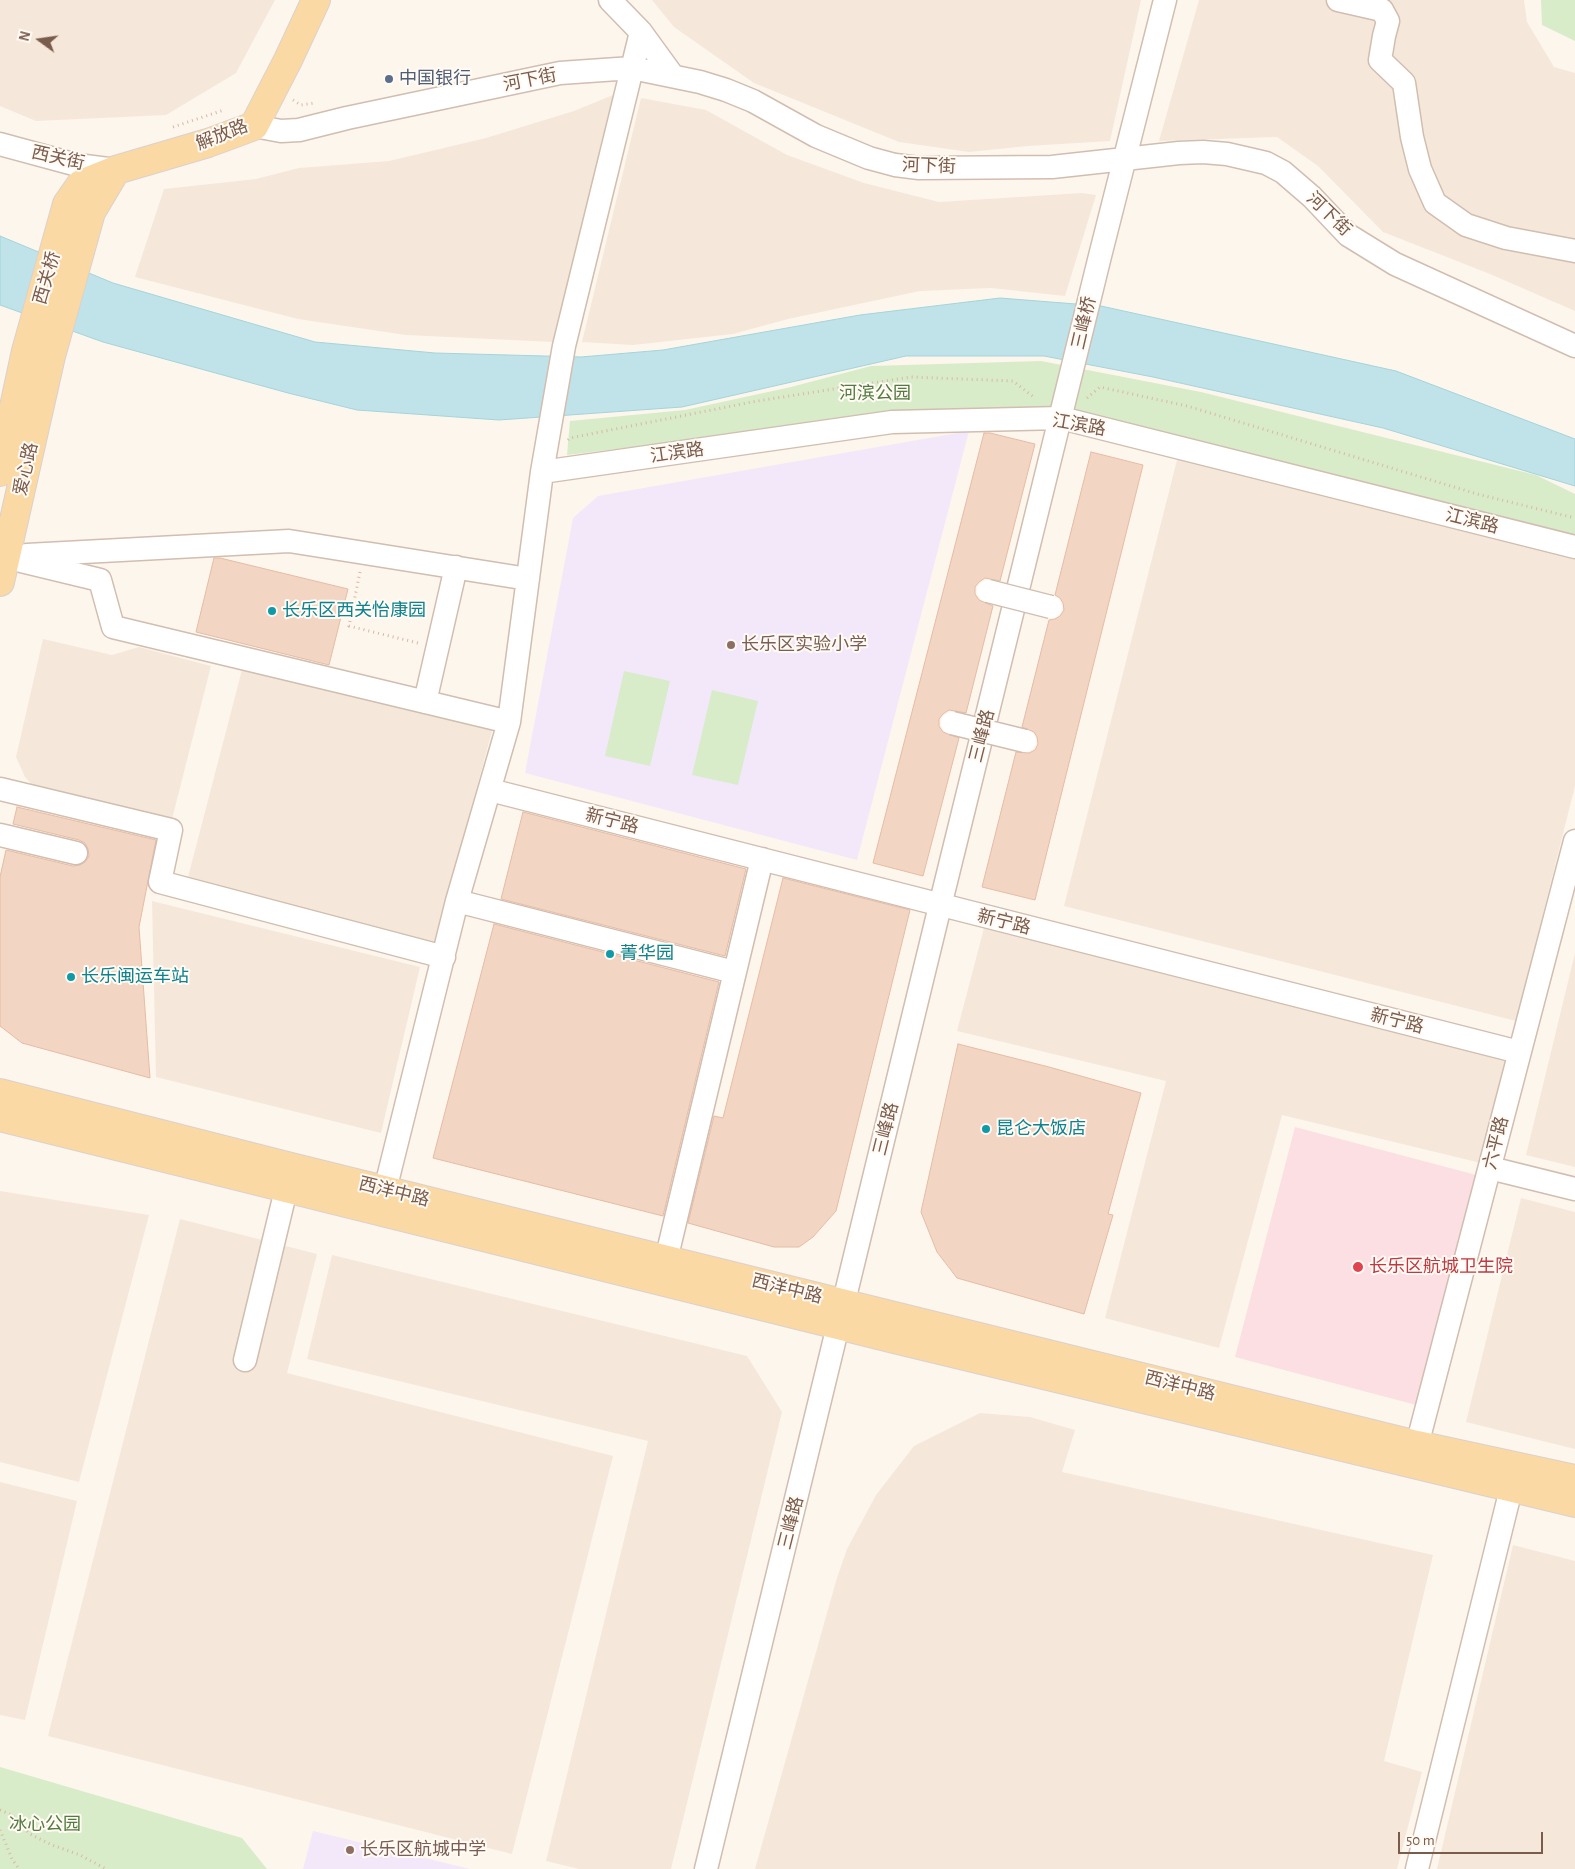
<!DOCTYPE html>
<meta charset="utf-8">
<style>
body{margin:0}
#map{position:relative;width:1575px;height:1869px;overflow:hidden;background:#fdf6ec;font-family:"Alegreya Sans",sans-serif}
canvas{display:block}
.north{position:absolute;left:15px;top:15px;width:50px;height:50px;-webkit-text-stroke:4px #fffaf3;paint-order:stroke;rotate:284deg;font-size:14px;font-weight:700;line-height:20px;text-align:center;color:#7a5c4d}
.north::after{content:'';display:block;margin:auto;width:18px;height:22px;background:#7a5c4d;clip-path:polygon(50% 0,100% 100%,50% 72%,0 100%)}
.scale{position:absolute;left:1398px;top:1832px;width:145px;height:22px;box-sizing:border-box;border:2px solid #7a5c4d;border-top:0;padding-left:6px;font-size:15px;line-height:18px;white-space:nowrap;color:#7a5c4d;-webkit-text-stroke:4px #fffaf3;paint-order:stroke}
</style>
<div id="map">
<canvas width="1575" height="1869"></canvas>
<div class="north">N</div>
<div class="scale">50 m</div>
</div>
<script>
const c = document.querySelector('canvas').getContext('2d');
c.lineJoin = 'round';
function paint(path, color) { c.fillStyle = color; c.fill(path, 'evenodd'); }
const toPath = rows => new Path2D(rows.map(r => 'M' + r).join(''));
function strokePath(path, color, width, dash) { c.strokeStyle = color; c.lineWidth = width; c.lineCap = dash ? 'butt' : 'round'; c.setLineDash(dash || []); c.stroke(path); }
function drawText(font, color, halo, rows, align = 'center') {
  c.font = font + ' "Alegreya Sans","Noto Sans SC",sans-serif'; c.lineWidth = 4; c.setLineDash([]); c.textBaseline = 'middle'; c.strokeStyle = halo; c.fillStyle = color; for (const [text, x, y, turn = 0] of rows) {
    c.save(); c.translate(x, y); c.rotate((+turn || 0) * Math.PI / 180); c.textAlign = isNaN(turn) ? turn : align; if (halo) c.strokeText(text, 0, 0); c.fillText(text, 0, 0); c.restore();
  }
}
paint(toPath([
 [0,0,275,0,236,73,166,115,36,121,0,106],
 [652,0,1141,0,1110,141,1028,146,969,152,899,142,754,83,674,27],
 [1199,0,1524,0,1527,22,1554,67,1575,73,1575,311,1490,274,1383,232,1318,166,1277,137,1159,141],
 [613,95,553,342,406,335,298,319,135,277,164,189,256,179,299,168,389,161,486,138,574,111],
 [641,98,706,110,787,155,864,183,939,202,1082,193,1096,195,1065,296,991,288,920,291,788,319,733,334,633,345,582,342],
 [1178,456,1575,557,1575,786,1516,1021,1064,906],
 [43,639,112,655,139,647,211,666,172,819,36,789,25,777,16,757],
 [244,662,493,727,435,946,187,881],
 [152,901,420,967,381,1133,156,1077],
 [984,928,1508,1059,1481,1163,1282,1115,1219,1348,1105,1318,1166,1081,957,1031],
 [1575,953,1575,1167,1526,1155],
 [0,1191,149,1215,79,1482,0,1462],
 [1521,1198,1575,1212,1575,1449,1466,1422],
 [180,1219,317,1254,287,1373,613,1456,512,1854,48,1736],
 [332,1255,747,1356,782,1412,671,1869,579,1869,546,1861,648,1441,307,1359],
 [980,1413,1030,1417,1075,1430,1062,1472,1433,1555,1384,1761,1422,1772,1397,1869,755,1869,836,1581,847,1549,876,1495,914,1446],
 [0,1482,77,1501,25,1720,0,1715],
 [1513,1545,1575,1561,1575,1869,1437,1869]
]), '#f5e8da');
paint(toPath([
 [969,431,857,860,525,773,573,518,598,496],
 [313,1831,470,1869,303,1869]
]), '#f3e8fa');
paint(toPath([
 [1295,1127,1480,1176,1420,1406,1235,1357]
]), '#fbdfe3');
paint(toPath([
 [1541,0,1575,0,1575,41,1542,25],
 [1041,361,1201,392,1536,475,1575,494,1575,535,1085,412,1027,408,798,427,567,455,570,421,685,410,791,387,871,366],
 [624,671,670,681,650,766,605,756],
 [712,690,758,701,738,785,692,775],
 [0,1767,242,1838,267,1869,0,1869]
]), '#d8ecc9');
const water = toPath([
 [0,236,113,283,315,342,435,353,581,357,663,350,860,315,1000,298,1101,306,1396,371,1575,439,1575,486,1383,428,1153,377,1044,356,906,356,682,407,499,420,357,410,288,393,103,342,0,305,0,236]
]);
paint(water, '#bfe3e8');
strokePath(water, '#a5d3da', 1);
const building = toPath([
 [984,433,990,433,1035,444,1000,581,985,578,979,582,975,587,975,594,979,600,993,606,966,713,949,710,943,714,939,719,939,726,943,732,959,738,923,876,873,863,984,433],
 [1091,452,1143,465,1035,900,982,887,1016,752,1029,753,1035,750,1038,744,1037,737,1034,732,1022,727,1049,620,1055,619,1060,616,1064,610,1063,603,1060,598,1055,595,1091,452],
 [214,558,220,558,348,589,329,665,196,632,214,558],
 [17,807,156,840,139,927,150,1078,22,1043,0,1026,0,877,6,850,73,866,80,865,85,862,89,856,88,849,85,843,79,840,13,824,17,807],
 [523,812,746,869,725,956,501,899,523,812],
 [783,878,910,910,836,1211,813,1237,799,1247,774,1247,688,1223,714,1116,723,1118,783,878],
 [494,924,719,982,663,1216,433,1158,494,924],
 [958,1044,1049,1067,1141,1093,1108,1214,1113,1215,1084,1314,957,1278,937,1252,921,1212,958,1044]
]);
paint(building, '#f3d5c3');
strokePath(building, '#e6bba3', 1);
const minor = toPath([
 [610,0,641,32,673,76],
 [1338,0,1382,10,1388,21,1384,36,1380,60,1404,83,1412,137,1420,169,1435,203,1466,225,1506,238,1575,251],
 [254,126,281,131,299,130,347,118,560,73,632,68,700,82,726,90,753,101,816,136,869,158,895,165,919,168,1052,167,1179,153,1203,152,1227,154,1266,163,1283,172,1312,197,1348,235,1395,264,1575,346],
 [0,144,77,165,116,170],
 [542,472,892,422,1061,418,1575,547],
 [27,555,289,541,528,579],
 [0,556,100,580,113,627,509,722],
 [425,702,456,567],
 [0,789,171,830,160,882,444,957],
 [490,790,1519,1052],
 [0,835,76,853],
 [457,901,734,972],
 [1490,1168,1575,1189],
 [385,1190,457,901,509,722,542,472,564,346,641,32],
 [666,1260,762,859],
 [245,1360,290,1173],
 [1417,1445,1575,841],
 [706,1869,940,906,1100,256,1165,0],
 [1417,1869,1511,1489]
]);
const major = toPath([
 [0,472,26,351,67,204,81,184,116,170,208,143,254,126,288,60,316,0],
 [0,582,51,356,91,212,116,170],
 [0,1093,291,1167,1417,1445,1575,1479],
 [0,1117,898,1340,1575,1503]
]);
strokePath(minor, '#d1beb0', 25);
strokePath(major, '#dad1cd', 30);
strokePath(toPath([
 [293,100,301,105,315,103],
 [173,127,224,110],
 [1087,398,1100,387,1187,406,1477,494,1575,518],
 [568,440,570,438,757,401,911,377,1013,381,1035,398],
 [360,572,349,626,418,643],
 [0,1810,12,1815,30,1834,52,1845,80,1855,106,1869],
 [0,1830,12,1859,19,1869]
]), '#d9b8a5', 3, [1, 4]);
strokePath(minor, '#fff', 22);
strokePath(major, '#fbd9a5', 28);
const minorBridge = toPath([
 [988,591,1051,607],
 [952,723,1025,741]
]);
strokePath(minorBridge, '#d1beb0', 25, []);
strokePath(minorBridge, '#fff', 22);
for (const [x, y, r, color] of [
 [389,79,5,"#5c6f8a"],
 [272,611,5,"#0f9aa8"],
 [731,645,5,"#8d6e63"],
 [610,954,5,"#0f9aa8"],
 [71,977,5,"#0f9aa8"],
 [986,1129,5,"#0f9aa8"],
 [1358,1267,6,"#e0444e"],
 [350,1850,5,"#8d6e63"]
]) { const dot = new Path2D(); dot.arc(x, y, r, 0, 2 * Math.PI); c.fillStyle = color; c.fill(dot); strokePath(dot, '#fffaf3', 2); }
drawText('18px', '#4e5e75', '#fffaf3', [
 ["中国银行",399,79]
], 'left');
drawText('18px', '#7a5c4d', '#fffaf3', [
 ["河下街",530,80,-11],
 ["解放路",222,135,-21],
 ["西关街",58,158,13],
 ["河下街",929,166,2],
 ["河下街",1329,214,44],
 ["西关桥",47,278,-74],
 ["三峰桥",1084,323,-77],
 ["江滨路",1079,425,10],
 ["江滨路",677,453,-8],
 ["爱心路",26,469,-77],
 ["江滨路",1472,521,14],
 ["三峰路",982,736,-76],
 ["新宁路",612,821,14],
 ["新宁路",1004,922,14],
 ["新宁路",1397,1021,14],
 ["三峰路",886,1129,-76],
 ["六平路",1496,1143,-76],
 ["西洋中路",394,1192,14],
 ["西洋中路",787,1289,14],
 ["西洋中路",1180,1386,14],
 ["三峰路",791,1523,-76]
]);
drawText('18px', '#537a41', '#fffaf3', [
 ["河滨公园",875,394],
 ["冰心公园",45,1825]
]);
drawText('18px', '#0d838f', '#fffaf3', [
 ["长乐区西关怡康园",282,611],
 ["菁华园",620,954],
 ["长乐闽运车站",81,977],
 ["昆仑大饭店",996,1129]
], 'left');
drawText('18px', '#785e54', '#fffaf3', [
 ["长乐区实验小学",741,645],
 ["长乐区航城中学",360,1850]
], 'left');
drawText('18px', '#be3a42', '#fffaf3', [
 ["长乐区航城卫生院",1369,1267]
], 'left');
</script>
